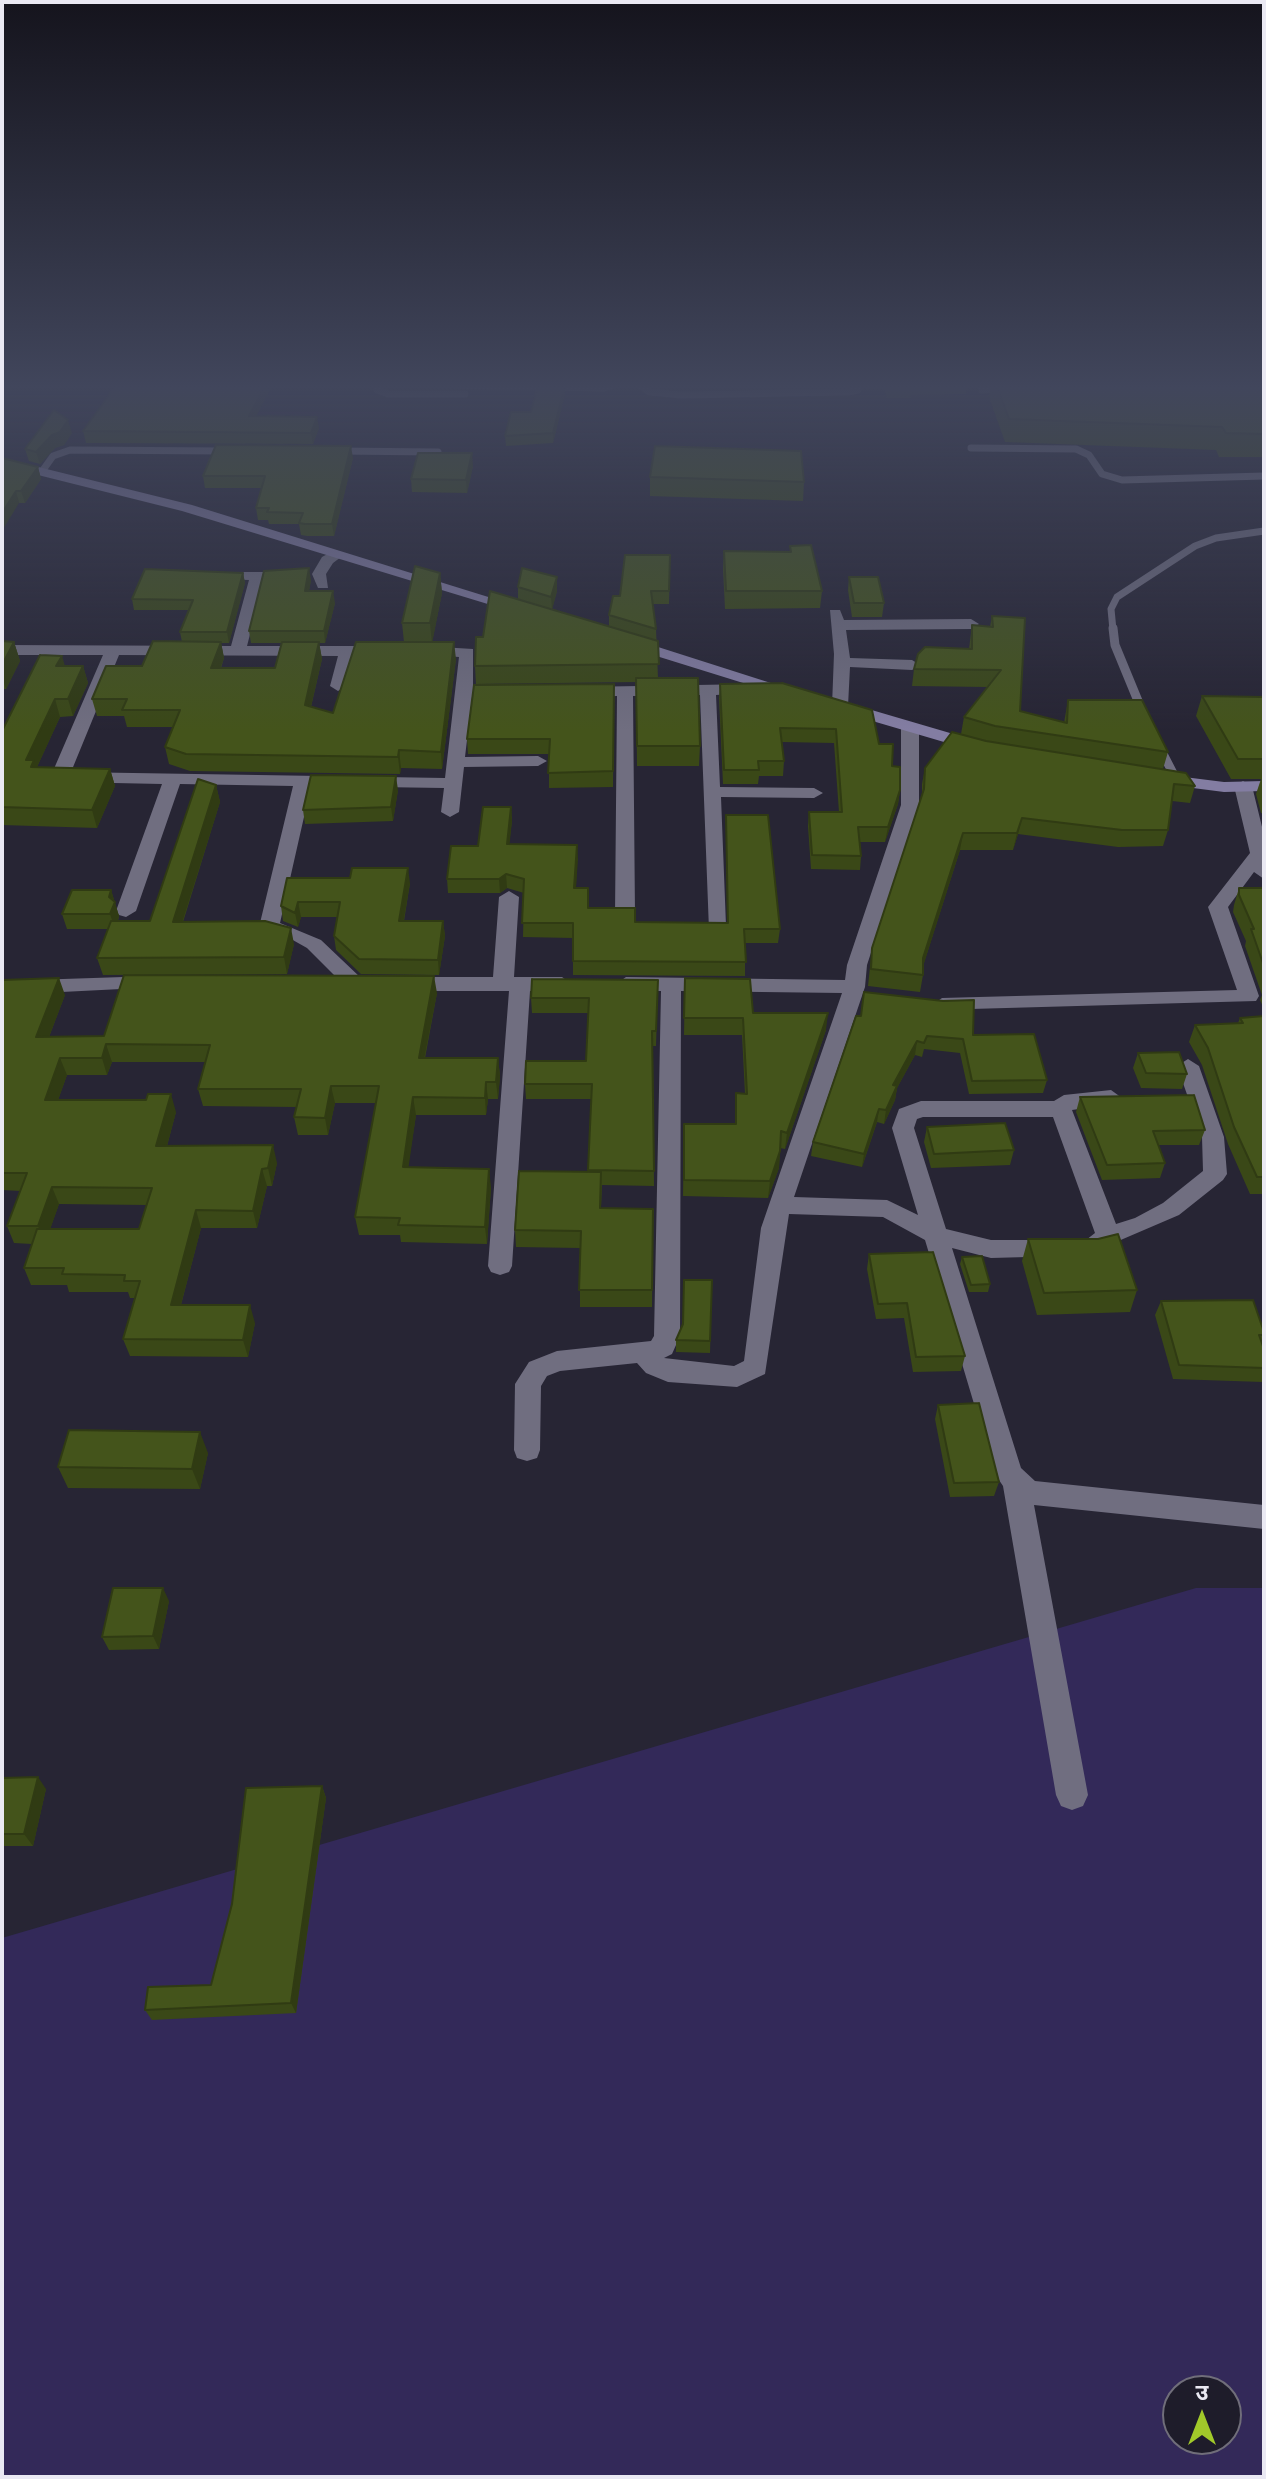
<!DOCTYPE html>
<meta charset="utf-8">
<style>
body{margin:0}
#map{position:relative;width:1266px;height:2479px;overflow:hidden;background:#272534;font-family:"Fira Sans","Noto Sans Devanagari",sans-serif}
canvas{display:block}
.frame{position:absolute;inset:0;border:4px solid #eae9f3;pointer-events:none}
.north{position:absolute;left:1162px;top:2375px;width:80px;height:80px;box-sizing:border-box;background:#1e1c2a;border:2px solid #706e7a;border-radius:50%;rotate:0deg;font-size:22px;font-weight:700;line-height:32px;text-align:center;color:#eae9f3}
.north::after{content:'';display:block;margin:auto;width:28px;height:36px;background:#a1c92a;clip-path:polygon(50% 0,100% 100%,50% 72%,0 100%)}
</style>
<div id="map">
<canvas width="1266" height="2479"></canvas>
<div class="frame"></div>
<div class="north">उ</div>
</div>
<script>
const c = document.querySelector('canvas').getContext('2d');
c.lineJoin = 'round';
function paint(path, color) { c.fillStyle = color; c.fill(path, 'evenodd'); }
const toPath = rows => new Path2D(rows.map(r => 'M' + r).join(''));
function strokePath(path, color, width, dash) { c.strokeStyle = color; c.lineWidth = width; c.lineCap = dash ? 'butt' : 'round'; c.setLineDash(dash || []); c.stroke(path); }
paint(toPath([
 [1196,1588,1264,1588,1264,2477,2,2477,2,1938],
 [1178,2391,1226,2391,1226,2439,1178,2439]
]), '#332959');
strokePath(toPath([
 [378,384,377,390,388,394,465,394],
 [402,384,604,388,616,384],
 [639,384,649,392,681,395,849,392,858,390,860,384],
 [982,390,1005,389],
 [971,448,1076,449,1089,455,1102,474,1122,480,1264,476],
 [338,451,438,452],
 [43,470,53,456,70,450,227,451],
 [1113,630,1111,609,1117,597,1195,546,1216,538,1264,531]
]), '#706e80', 7);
strokePath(toPath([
 [1113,628,1115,645,1143,713],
 [1160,748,1177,781]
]), '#706e80', 9);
paint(toPath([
 [333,551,345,554,333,563,326,574,328,588,318,588,312,574,322,557,333,551],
 [207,572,295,572,302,576,295,580,264,580,247,646,384,646,392,651,384,656,354,656,346,686,338,691,330,686,338,656,119,655,71,772,445,778,459,657,418,654,416,651,424,646,473,649,473,687,505,687,513,692,505,697,472,697,465,757,538,756,547,761,538,766,464,767,459,812,450,817,441,812,444,788,311,786,280,923,321,940,361,978,364,983,361,988,347,988,307,948,291,939,265,934,262,930,260,923,293,786,180,784,136,911,126,917,119,915,116,911,162,784,66,782,60,781,53,771,103,655,2,655,2,645,231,646,249,580,212,579,207,578,207,572],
 [830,610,840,610,844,620,971,619,979,624,971,629,846,630,850,658,912,660,920,665,912,670,850,667,848,706,840,711,832,706,834,654,830,610],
 [753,684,761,689,759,692,716,695,720,787,814,788,823,793,814,798,721,797,726,926,723,930,709,930,700,695,633,696,635,915,632,919,618,919,615,915,617,696,582,697,574,692,582,687,753,684],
 [910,722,919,727,919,805,867,965,865,987,794,1197,887,1200,918,1215,892,1128,899,1109,921,1101,1054,1101,1064,1095,1111,1090,1122,1098,1119,1103,1072,1110,1116,1224,1135,1218,1163,1203,1203,1171,1202,1137,1177,1066,1188,1059,1199,1066,1224,1137,1227,1174,1223,1180,1179,1215,1116,1242,1100,1255,991,1258,952,1248,1021,1468,1035,1481,1264,1505,1264,1529,1034,1505,1088,1795,1083,1806,1072,1810,1061,1806,1056,1795,1003,1486,995,1474,925,1240,883,1217,789,1214,765,1374,737,1387,668,1382,646,1373,637,1363,560,1371,547,1376,541,1386,540,1450,537,1458,527,1461,517,1458,514,1450,515,1384,529,1362,557,1351,651,1341,654,1336,661,991,626,991,616,984,626,977,845,980,847,965,901,805,901,727,910,722],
 [681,991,842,993,761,1228,744,1361,734,1366,664,1358,672,1354,680,1336,681,991],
 [923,1117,1053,1117,1095,1233,1086,1240,991,1240,946,1229,914,1128,917,1119,923,1117],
 [1243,781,1252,786,1264,835,1264,879,1254,872,1228,907,1259,996,1256,1001,935,1010,932,1005,942,998,1237,990,1208,907,1250,853,1234,786,1243,781],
 [509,891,519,897,514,977,562,977,572,984,562,991,530,991,512,1266,509,1272,500,1275,491,1272,488,1266,509,991,402,991,392,984,402,977,493,977,499,897,509,891],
 [154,976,161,977,164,982,161,987,2,995,2,981,154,976]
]), '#706e80');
paint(toPath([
 [2,458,192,505,527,609,514,612,182,511,2,466,2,458],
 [621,639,633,639,799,692,791,697,785,696,621,645,621,639],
 [841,701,984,743,987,747,978,752,835,710,835,702,841,701],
 [1160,774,1224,782,1264,781,1264,791,1224,792,1154,783,1154,775,1160,774]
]), '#837da2');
paint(toPath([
 [117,384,273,384,256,416,319,428,313,444,86,443,83,431],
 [565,384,565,394,553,443,506,446,505,436],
 [650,384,850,384,848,386,681,388,652,386],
 [866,384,967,384,966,394,911,395,910,398,887,398,884,389,865,389],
 [991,384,1264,384,1264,457,1219,457,1216,450,1005,442,989,397],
 [72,433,64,445,55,448,40,464,29,461,25,449],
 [2,458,38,467,41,479,25,503,19,503],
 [353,458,334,536,307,536,301,535,299,524,269,524,268,520,258,520,256,508,262,488,205,488,203,476],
 [473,466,467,493,412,492,411,479],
 [650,477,804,482,803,501,650,496],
 [790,546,822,591,820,608,725,609,723,569,724,551,790,552],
 [670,555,669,604,653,604,656,629,658,678,700,746,699,766,637,766,636,682,476,684,475,666,483,637,518,599,518,587,557,577,557,591,552,609,609,627,609,615,620,596],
 [243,573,245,583,229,643,221,643,224,658,221,668,275,668,281,643,251,643,249,631,311,580,309,591,335,603,325,643,319,643,322,659,311,707,333,713,404,642,402,623,440,573,442,593,432,642,456,659,442,769,401,768,400,774,190,771,169,764,165,747,173,727,127,727,124,716,97,716,92,699,142,666,182,642,180,632,189,610,134,610,132,599],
 [849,577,884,603,882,617,852,617,848,590],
 [992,616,1020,711,1064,723,1068,700,1168,752,1163,769,1195,786,1190,803,1172,801,1168,830,1163,846,1118,847,1018,834,1013,850,960,850,923,966,923,975,920,992,868,986,872,948,922,797,922,784,925,768,961,734,964,717,987,687,912,686,914,669,969,649,972,625,990,627],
 [2,641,14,642,20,661,6,689,2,689],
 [65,666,83,666,88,683,73,716,60,717,37,767,110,769,115,786,97,828,2,825,2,731],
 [614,684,613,787,549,788,549,754,468,754,467,739],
 [720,684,879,744,892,766,900,790,898,804,885,842,860,842,861,856,860,870,811,869,808,826,809,812,839,812,834,743,782,742,784,761,783,776,759,776,758,784,723,784,719,698],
 [1202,696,1264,698,1264,814,1261,813,1256,794,1261,779,1231,779,1196,716],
 [216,785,220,802,183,922,294,944,287,974,103,975,97,958,108,929,67,929,62,914,111,890,119,916,118,921,150,921],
 [398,790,393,821,305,824,303,810],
 [511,807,512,821,509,844,577,845,576,888,589,908,635,922,727,923,726,815,780,929,778,943,745,943,745,976,573,975,573,938,523,937,524,893,507,888,500,893,448,893,447,879,478,846],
 [350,878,410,883,404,921,443,921,445,936,439,975,361,974,336,950,334,936,337,917,301,917,298,927,283,921,281,906],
 [1239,888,1264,888,1264,1009,1260,1000,1262,995,1245,946,1246,941,1233,912,1234,905],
 [685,978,753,1013,826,1030,785,1149,780,1148,779,1168,768,1198,683,1196,684,1124,735,1124,736,1093,745,1094,742,1035,684,1035],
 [2,980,65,995,49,1037,104,1036,437,993,425,1058,498,1058,500,1076,498,1099,488,1099,486,1115,416,1115,408,1167,491,1187,487,1244,401,1242,400,1235,359,1235,355,1217,376,1103,335,1103,328,1135,298,1135,294,1117,296,1107,203,1106,198,1089,205,1062,112,1062,107,1075,67,1075,58,1100,176,1112,167,1146,277,1163,272,1186,267,1186,257,1228,201,1228,181,1305,255,1323,248,1357,130,1356,123,1339,135,1298,130,1298,128,1292,69,1292,67,1285,31,1285,24,1268,32,1244,14,1243,7,1226,21,1191,2,1190],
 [59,1204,147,1205,139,1229,50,1229],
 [658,980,656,1046,653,1046,654,1186,602,1185,601,1208,653,1209,652,1307,580,1307,580,1248,516,1247,515,1230,588,1172,592,1099,526,1099,525,1084,586,1061,588,1013,532,1013,531,998],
 [856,1016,973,1035,1047,1080,1043,1093,969,1094,960,1053,924,1049,922,1057,915,1055,897,1088,895,1100,884,1124,877,1122,862,1167,811,1156,813,1142],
 [1264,1016,1264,1194,1250,1194,1228,1144,1202,1065,1189,1042,1195,1025,1238,1023,1240,1018],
 [1138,1053,1187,1074,1182,1089,1141,1088,1133,1068],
 [1080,1097,1205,1130,1199,1145,1158,1145,1165,1163,1160,1178,1102,1180,1076,1112],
 [927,1127,1014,1150,1010,1165,931,1168,924,1142],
 [1028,1239,1137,1290,1130,1312,1037,1315,1022,1261],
 [869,1254,965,1356,961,1371,913,1372,904,1318,876,1319,867,1269],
 [962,1257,990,1284,988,1292,969,1292,960,1264],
 [712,1280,710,1353,676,1352,676,1340],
 [1161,1301,1264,1332,1264,1337,1262,1342,1264,1349,1264,1380,1263,1382,1173,1379,1155,1315],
 [938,1405,999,1482,994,1496,950,1497,935,1419],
 [208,1453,200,1489,68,1488,58,1467],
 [169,1601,159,1649,109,1650,102,1637],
 [2,1778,46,1789,33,1846,2,1846],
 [322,1786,326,1798,296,2013,152,2020,145,2010,211,1985]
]), '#3a4817');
paint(toPath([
 [266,384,273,384,250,427,249,416],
 [565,384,565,394,553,443,553,433],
 [317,417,319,428,313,444,311,433],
 [68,420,72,433,64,445,55,448,40,464,36,452],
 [351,446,353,458,334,536,332,524],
 [472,453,473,466,467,493,466,480],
 [38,467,41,479,25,503,21,491],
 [16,491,19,503,2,531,2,513],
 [309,568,311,580,307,603,305,591],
 [243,573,245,583,229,643,227,632],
 [440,573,442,593,432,644,430,623],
 [557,577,557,591,552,610,551,597],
 [333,591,335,603,325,643,324,631],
 [14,642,20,661,6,689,2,676,2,665],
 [221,642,224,658,214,685,211,668],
 [319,642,322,659,307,723,305,705],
 [454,642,456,659,442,769,441,752],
 [62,656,67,673,56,666],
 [83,666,88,683,73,716,68,699],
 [55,699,60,717,37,767,40,777,26,760],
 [399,750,401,768,400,774,398,757],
 [110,769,115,786,97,828,92,810],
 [396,776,398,790,393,821,391,807],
 [216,785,220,802,177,939,173,922],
 [900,790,898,804,885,842,888,827],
 [511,807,512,821,508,859,507,844],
 [1022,818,1018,834,1013,850,1017,833],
 [963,833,960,850,920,976,923,958],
 [577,845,578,859,575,902,574,888],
 [408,868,410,883,401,936,399,921],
 [506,874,507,888,500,893,499,879],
 [111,890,119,916,115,929,110,914,109,897],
 [298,902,301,917,298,927,295,913],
 [443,921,445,936,439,975,438,960],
 [291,928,294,944,287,974,284,957],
 [434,976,437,993,421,1075,419,1058],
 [59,978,65,995,42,1055,36,1037],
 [828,1013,826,1030,785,1149,787,1133],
 [917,1041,915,1055,897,1088,895,1100,884,1124,886,1110,893,1085],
 [106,1044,112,1062,107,1075,102,1058],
 [60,1058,67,1075,52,1117,45,1100],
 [498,1058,500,1076,498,1099,496,1082],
 [486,1082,488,1099,486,1115,485,1098],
 [331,1086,335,1103,328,1135,325,1118],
 [171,1094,176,1112,162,1164,156,1146],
 [413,1097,416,1115,406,1185,403,1167],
 [879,1109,877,1122,862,1167,864,1154],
 [273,1145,277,1163,272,1186,268,1168],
 [780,1151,779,1168,768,1198,770,1181],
 [262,1169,267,1186,257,1228,253,1211],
 [489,1169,491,1187,487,1244,485,1227],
 [52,1187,59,1204,45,1244,38,1226],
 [196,1210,201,1228,176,1323,171,1305],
 [250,1305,255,1323,248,1357,243,1340],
 [200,1432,208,1453,200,1489,192,1469],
 [163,1588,169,1601,159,1649,153,1636],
 [38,1777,46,1789,33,1846,24,1834],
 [322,1786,326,1798,296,2013,291,2003]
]), '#303b13');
const building = toPath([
 [117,384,266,384,249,416,317,417,311,433,83,431,117,384],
 [538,384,565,384,553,433,505,436,511,412,531,412,538,384],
 [996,384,1264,384,1264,434,1226,433,1222,427,1009,419,996,384],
 [54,410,68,420,60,432,52,435,36,452,25,449,54,410],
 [216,445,351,446,332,524,305,524,299,523,303,513,267,512,269,508,256,508,265,476,203,476,216,445],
 [655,446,801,451,804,482,650,477,655,446],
 [418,453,472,453,466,480,411,479,418,453],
 [2,458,38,467,21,491,16,491,2,513,2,458],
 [811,545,822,591,726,591,724,551,791,552,790,546,811,545],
 [625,555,670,555,669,591,651,591,656,629,609,615,613,596,620,596,625,555],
 [415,566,440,573,430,623,402,623,415,566],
 [309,568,305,591,333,591,324,631,249,631,264,571,309,568],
 [522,568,557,577,551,597,518,587,522,568],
 [145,569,243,573,227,632,180,632,193,600,132,599,145,569],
 [849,577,878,577,884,603,854,603,849,577],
 [490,591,658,641,659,664,475,666,476,637,483,637,490,591],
 [992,616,1025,618,1020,711,1067,723,1068,700,1142,700,1168,752,995,726,964,717,1001,670,914,669,918,654,925,647,972,649,972,625,993,627,992,616],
 [2,641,14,642,2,665,2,641],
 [153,641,221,642,211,668,275,668,282,642,319,642,305,705,333,713,356,642,454,642,441,752,399,750,398,757,186,754,165,747,180,710,122,710,127,699,92,699,106,666,142,666,153,641],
 [40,655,62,656,56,666,83,666,68,699,55,699,26,760,34,760,31,767,110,769,92,810,2,807,2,731,40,655],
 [636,678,698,678,700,746,637,746,636,678],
 [782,683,872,710,879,744,893,744,892,766,900,767,900,790,888,827,858,827,861,856,812,855,809,812,842,812,836,729,780,728,784,761,758,761,759,770,724,770,720,684,782,683],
 [614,684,613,771,548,773,550,739,467,739,474,685,614,684],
 [1202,696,1263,697,1264,698,1264,759,1238,759,1202,696],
 [952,732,986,741,1186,773,1195,786,1174,784,1168,830,1122,830,1022,818,1017,833,963,833,923,958,923,975,871,969,872,948,924,789,925,768,952,732],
 [311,775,396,776,391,807,303,810,311,775],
 [198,779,216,785,173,922,265,921,291,928,284,957,97,958,111,921,150,921,198,779],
 [483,807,511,807,507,844,577,845,574,888,588,888,588,908,635,908,635,922,728,923,726,815,768,815,780,929,744,929,746,962,573,961,573,923,522,923,524,879,506,874,499,879,447,879,451,846,478,846,483,807],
 [352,868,408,868,399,921,443,921,438,960,359,959,334,936,340,902,298,902,295,913,281,906,287,878,350,878,352,868],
 [1239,888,1264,888,1264,966,1251,929,1254,929,1239,895,1239,888],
 [72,890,111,890,109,897,115,902,110,914,62,914,72,890],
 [124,975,434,976,419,1058,498,1058,496,1082,486,1082,485,1098,413,1097,403,1167,489,1169,485,1227,398,1225,400,1218,355,1217,379,1086,331,1086,325,1118,294,1117,301,1089,198,1089,210,1045,106,1044,102,1058,60,1058,45,1100,146,1100,148,1094,171,1094,156,1146,273,1145,268,1168,262,1169,253,1211,196,1210,171,1305,250,1305,243,1340,123,1339,140,1281,124,1281,125,1275,62,1274,64,1268,24,1268,37,1229,139,1229,152,1188,52,1187,38,1226,7,1226,27,1173,2,1173,2,980,59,978,36,1037,104,1036,124,975],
 [685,978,750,979,753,1013,828,1013,787,1133,781,1131,780,1151,770,1181,684,1180,684,1124,736,1124,736,1093,747,1094,743,1018,684,1018,685,978],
 [532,979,658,980,656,1031,652,1031,654,1171,588,1170,592,1084,525,1084,526,1061,586,1061,589,998,531,998,532,979],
 [864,992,943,1001,974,1000,973,1035,1034,1034,1047,1080,972,1081,963,1039,927,1036,924,1043,917,1041,893,1085,897,1086,886,1110,879,1109,864,1154,813,1142,856,1016,861,1016,864,992],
 [1264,1016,1264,1177,1257,1177,1234,1127,1208,1048,1195,1025,1243,1023,1240,1018,1264,1016],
 [1179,1052,1187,1074,1146,1073,1138,1053,1179,1052],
 [1194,1095,1205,1130,1153,1131,1165,1163,1107,1165,1080,1097,1194,1095],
 [1005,1123,1014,1150,934,1154,927,1127,1005,1123],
 [519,1171,601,1172,600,1208,653,1209,652,1290,579,1290,581,1231,515,1230,519,1171],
 [1118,1234,1137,1290,1044,1293,1028,1239,1098,1239,1118,1234],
 [933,1252,965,1356,916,1357,907,1303,878,1304,869,1254,933,1252],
 [982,1256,990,1284,971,1285,962,1257,982,1256],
 [684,1280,712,1280,710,1341,676,1340,683,1324,684,1280],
 [1253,1300,1264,1332,1264,1335,1259,1335,1264,1349,1264,1368,1179,1365,1161,1301,1253,1300],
 [979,1403,999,1482,954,1483,938,1405,979,1403],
 [69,1430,200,1432,192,1469,58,1467,69,1430],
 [113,1588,163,1588,153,1636,102,1637,113,1588],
 [38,1777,24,1834,2,1834,2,1778,38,1777],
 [322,1786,291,2003,145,2010,148,1987,211,1985,232,1904,246,1788,322,1786]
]);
paint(building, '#44541b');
strokePath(building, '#303b13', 2);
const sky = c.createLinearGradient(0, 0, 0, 731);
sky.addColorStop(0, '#15141d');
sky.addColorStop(0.53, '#41465c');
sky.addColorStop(1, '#41465c00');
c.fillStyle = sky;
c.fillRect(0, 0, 1266, 731);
</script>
